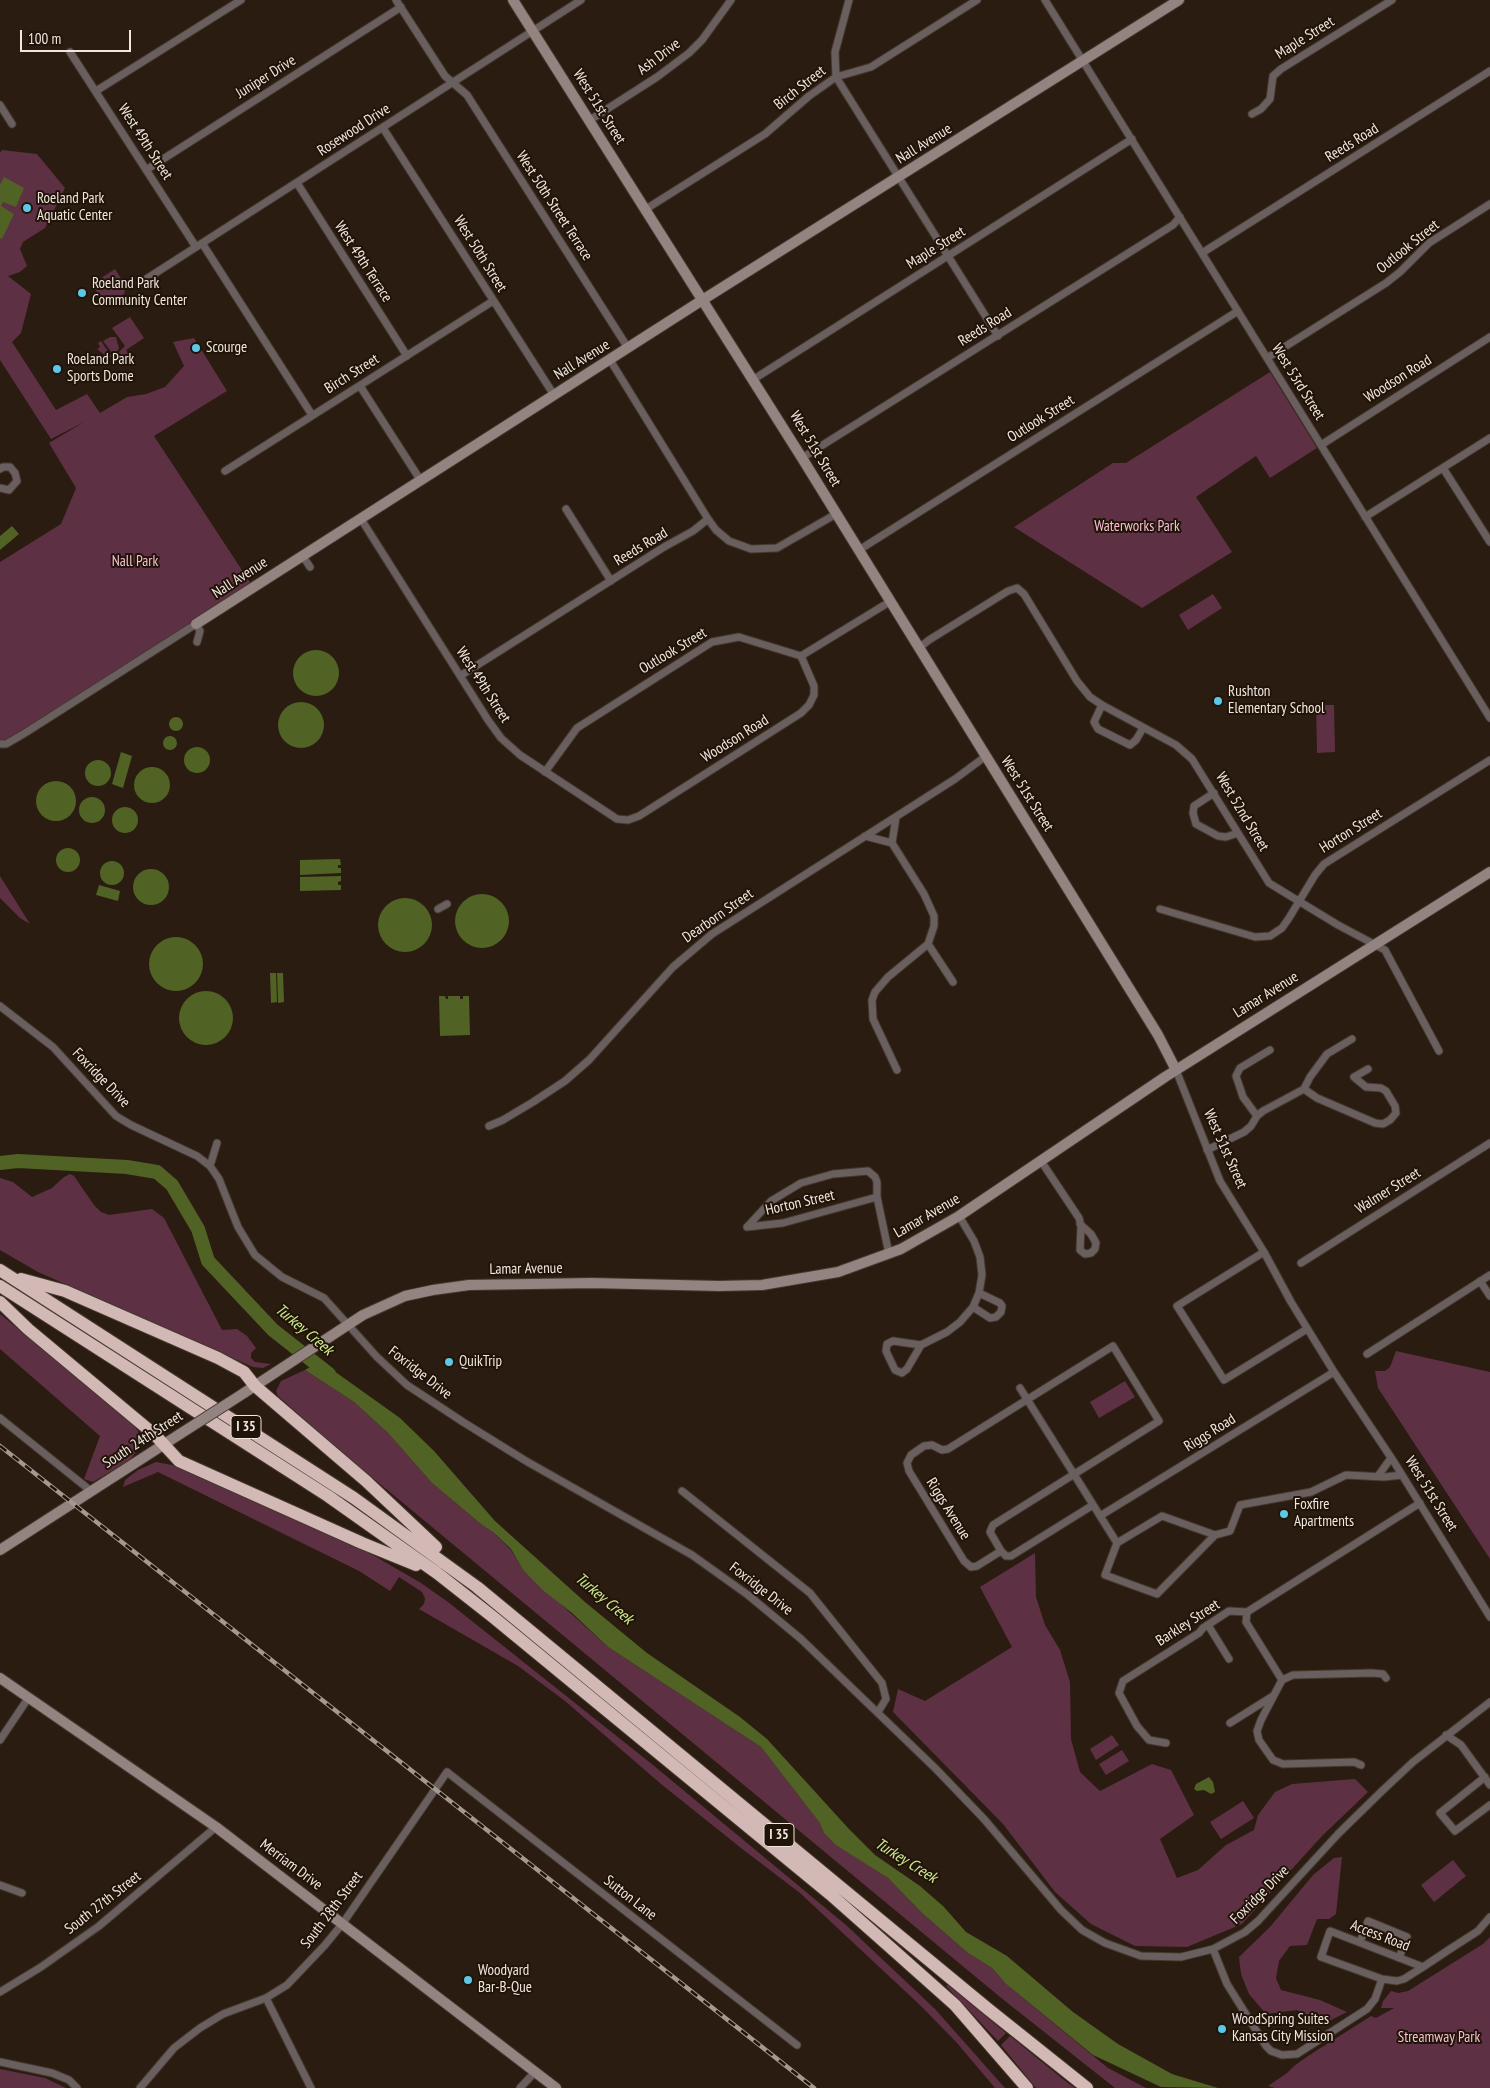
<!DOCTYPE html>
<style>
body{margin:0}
#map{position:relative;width:1490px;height:2088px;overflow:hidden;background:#2a1c11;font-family:"PT Sans Narrow",sans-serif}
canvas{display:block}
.scale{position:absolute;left:20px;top:30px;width:111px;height:22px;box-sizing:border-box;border:2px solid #f1e7e0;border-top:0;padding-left:6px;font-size:15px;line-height:18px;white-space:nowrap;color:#f1e7e0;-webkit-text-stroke:4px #201308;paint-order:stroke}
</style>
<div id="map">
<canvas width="1490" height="2088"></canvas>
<div class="scale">100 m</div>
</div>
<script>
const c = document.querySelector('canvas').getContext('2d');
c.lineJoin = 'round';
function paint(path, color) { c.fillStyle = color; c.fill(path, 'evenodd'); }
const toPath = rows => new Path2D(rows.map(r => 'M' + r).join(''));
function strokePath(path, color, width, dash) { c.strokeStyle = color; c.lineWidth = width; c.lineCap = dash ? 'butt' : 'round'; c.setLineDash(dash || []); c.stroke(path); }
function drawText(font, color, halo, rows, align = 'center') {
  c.font = font + ' "PT Sans Narrow",sans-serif'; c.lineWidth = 4; c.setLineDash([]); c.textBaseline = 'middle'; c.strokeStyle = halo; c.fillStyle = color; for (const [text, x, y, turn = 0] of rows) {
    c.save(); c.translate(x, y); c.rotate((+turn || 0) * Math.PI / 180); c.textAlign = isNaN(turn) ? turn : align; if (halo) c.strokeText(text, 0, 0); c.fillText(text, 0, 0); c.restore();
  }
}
paint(toPath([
 [2,150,37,154,65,188,45,228,23,242,20,249,27,266,20,272,8,276,31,294,21,333,12,342,56,410,87,394,100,413,127,397,146,394,165,387,184,366,173,342,194,338,227,391,154,436,253,587,0,748,0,562,61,524,76,488,49,443,84,422,51,439,0,360,0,153],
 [115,269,126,286,124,294,106,306,92,284],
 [130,317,144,338,126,350,129,355,119,358,107,357,97,349,100,347,98,343,101,341,111,356,118,353,125,346,112,328],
 [110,337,116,337,119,348,117,352,113,354,103,341],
 [1270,372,1317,448,1270,478,1256,456,1196,497,1232,552,1142,608,1014,527,1113,463,1126,463],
 [1213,594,1222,608,1188,630,1179,615],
 [1316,705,1334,705,1335,752,1317,753],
 [0,876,30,924,20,918,0,898],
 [70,1174,74,1176,94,1205,101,1212,109,1215,152,1209,164,1218,222,1330,237,1329,247,1336,256,1348,251,1353,251,1358,255,1362,271,1364,263,1368,253,1367,38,1272,0,1250,0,1178,13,1182,32,1197,52,1188,64,1177],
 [0,1314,132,1423,138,1431,140,1443,138,1449,130,1460,93,1482,84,1479,100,1436,0,1349],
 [1396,1351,1490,1372,1490,1559,1378,1388,1375,1371,1385,1371,1390,1367],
 [305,1370,354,1402,388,1433,432,1483,482,1525,493,1532,511,1550,523,1570,608,1647,761,1747,819,1822,824,1833,836,1844,888,1878,922,1913,968,1953,992,1968,1006,1984,1108,2068,1146,2088,1115,2088,1000,1997,339,1450,278,1396,276,1391,281,1381],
 [1125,1381,1135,1397,1099,1418,1090,1402],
 [156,1462,172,1465,366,1551,421,1583,448,1602,653,1765,846,1925,935,2009,1005,2088,995,2088,957,2043,921,2006,800,1893,741,1848,661,1784,565,1701,518,1666,419,1609,424,1604,425,1598,422,1592,399,1577,390,1591,359,1571,158,1472,123,1487,125,1480,138,1470],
 [1035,1553,1036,1597,1045,1625,1060,1650,1070,1682,1071,1739,1080,1772,1100,1791,1152,1764,1171,1770,1194,1815,1160,1839,1177,1878,1198,1870,1226,1845,1254,1830,1258,1815,1275,1792,1292,1784,1355,1779,1368,1792,1322,1836,1242,1924,1187,1947,1135,1946,1091,1924,1055,1892,1003,1824,893,1712,898,1689,925,1701,1012,1647,980,1587],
 [1112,1735,1119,1745,1096,1760,1090,1749],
 [1122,1750,1129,1761,1106,1775,1099,1764],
 [1243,1801,1254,1818,1221,1839,1210,1822],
 [1342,1857,1336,1914,1329,1919,1317,1919,1307,1945,1290,1946,1279,1961,1276,1978,1281,1990,1320,2000,1347,2012,1325,2023,1309,2018,1297,2010,1266,2014,1249,1994,1241,1974,1239,1957,1270,1927,1313,1875,1334,1858],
 [1453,1860,1466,1876,1434,1902,1421,1885],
 [1490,1937,1490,2088,1275,2088,1268,2086,1287,2073,1294,2066,1308,2056,1371,2016,1376,2018,1394,2008,1381,2008,1383,2001,1391,1991,1398,1993,1408,1991,1483,1944],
 [948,1985,1006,2033,998,2041,946,1986],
 [1010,2036,1069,2084,1075,2088,1036,2088,1001,2045],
 [0,2069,45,2078,66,2088,0,2088]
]), '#5e3043');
paint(toPath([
 [4,177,24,188,16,207,3,202,1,206,14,214,2,239,0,238,0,185],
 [12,526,19,534,0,550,0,536],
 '293 673a23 23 0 1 1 46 0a23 23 0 1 1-46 0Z',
 '278 725a23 23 0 1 1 46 0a23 23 0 1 1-46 0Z',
 '169 724a7 7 0 1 1 14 0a7 7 0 1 1-14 0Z',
 '163 743a7 7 0 1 1 14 0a7 7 0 1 1-14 0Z',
 '184 760a13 13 0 1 1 26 0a13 13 0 1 1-26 0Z',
 [121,752,132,756,123,788,112,784],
 '85 773a13 13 0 1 1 26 0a13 13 0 1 1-26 0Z',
 '134 785a18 18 0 1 1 36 0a18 18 0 1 1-36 0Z',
 '36 801a20 20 0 1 1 40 0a20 20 0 1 1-40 0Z',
 '79 810a13 13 0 1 1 26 0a13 13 0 1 1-26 0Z',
 '112 820a13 13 0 1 1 26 0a13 13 0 1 1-26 0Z',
 '56 860a12 12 0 1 1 24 0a12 12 0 1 1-24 0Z',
 [340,859,341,865,338,865,338,868,341,868,341,873,300,875,300,860],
 '100 873a12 12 0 1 1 24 0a12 12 0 1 1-24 0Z',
 '133 887a18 18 0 1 1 36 0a18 18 0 1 1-36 0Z',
 [341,876,341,881,338,882,338,885,341,885,341,890,300,891,300,877],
 [99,885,120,891,118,901,96,895],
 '455 921a27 27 0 1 1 54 0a27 27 0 1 1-54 0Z',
 '378 925a27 27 0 1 1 54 0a27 27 0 1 1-54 0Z',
 '149 964a27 27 0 1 1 54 0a27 27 0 1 1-54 0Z',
 [270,973,276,973,277,1002,271,1003],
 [277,973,283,973,284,1002,278,1003],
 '179 1018a27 27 0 1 1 54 0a27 27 0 1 1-54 0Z',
 [439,996,445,996,446,999,448,999,448,996,460,996,460,999,463,999,463,996,469,996,470,1035,440,1036],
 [320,1361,400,1418,434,1451,495,1521,585,1602,647,1653,740,1717,767,1739,849,1829,875,1855,920,1886,943,1906,966,1932,1007,1956,1073,2012,1118,2044,1172,2074,1218,2088,1161,2087,1093,2055,1006,1984,992,1968,968,1953,922,1913,888,1878,836,1845,824,1833,819,1822,761,1747,608,1647,572,1613,545,1592,523,1570,511,1549,493,1532,482,1525,432,1483,388,1433,354,1402,305,1370],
 [1209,1777,1213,1782,1215,1792,1211,1794,1204,1790,1197,1791,1194,1789,1196,1784]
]), '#506224');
strokePath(toPath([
 [0,1163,18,1161,127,1167,157,1172,172,1185,198,1229,208,1261,273,1330,329,1374]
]), '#506224', 14);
const street = toPath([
 [396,0,445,76,467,95,628,348],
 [849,0,835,52,836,77,998,336],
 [1045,0,1490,718],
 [70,52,196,247],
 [96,91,241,0],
 [0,105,12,124],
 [1252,114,1261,109,1270,99,1273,76,1281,69,1392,0],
 [590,120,657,77,689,53,702,40,731,0],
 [383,128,554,395],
 [146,170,401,7],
 [297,183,407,356],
 [646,209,765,134,809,96,836,77,871,67,977,0],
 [202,243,312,415],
 [1202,253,1490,71],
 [140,283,581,0],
 [1267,358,1386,283,1400,272,1429,243,1490,204],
 [610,360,708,519,716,530,729,541,751,549,777,548,836,514],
 [754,379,1132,139],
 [360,386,421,481],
 [1321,445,1490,337],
 [802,458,1173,225,1180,217],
 [1443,468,1490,542],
 [0,469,3,467,10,467,15,473,17,481,9,490,0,488],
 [225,471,493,301],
 [566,509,611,581],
 [1365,517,1490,438],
 [361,519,488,720,501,738,520,755,617,819,628,820,639,816,801,713,809,705,814,695,814,686,801,656],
 [859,550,1238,311],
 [302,555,310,567],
 [919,648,929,640,1008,591,1017,588,1024,594,1077,681,1090,697,1102,705,1176,745,1192,759,1269,883,1338,925,1385,950,1439,1051],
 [460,676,664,547,693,531,708,519],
 [1102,705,1094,722,1098,729,1130,745,1136,740,1143,728],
 [0,744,6,744,25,733,196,624,200,631,197,642],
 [545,772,577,728,712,642,739,637,801,656,891,601],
 [1214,793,1194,806,1193,813,1196,824,1218,836,1226,837,1238,833],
 [896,817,892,843,924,894,934,916,934,926,928,944,888,977,875,992,872,1000,873,1019,897,1070],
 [865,836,892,843],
 [438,909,447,904],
 [1160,909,1255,937,1270,936,1282,928,1289,918,1315,875,1324,864,1490,760],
 [928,944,953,982],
 [0,1006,53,1047,116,1116,131,1125,197,1156,210,1166,219,1179,238,1227,255,1255,282,1277,324,1298,377,1357,407,1385,463,1422,526,1461,692,1555,748,1595,801,1639,936,1769,984,1819,1061,1910,1082,1930,1105,1943,1141,1956,1181,1957,1213,1949,1245,1932,1258,1921,1339,1833,1382,1791,1413,1762,1490,1702],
 [1176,1070,1220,1181,1264,1252,1291,1302,1334,1372,1394,1462,1490,1617],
 [1304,1089,1317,1098,1375,1123,1383,1124,1390,1120,1396,1113,1395,1106,1386,1091,1381,1088,1366,1087,1354,1077,1368,1069],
 [1257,1116,1243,1097,1236,1076,1240,1068,1270,1050],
 [489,1126,503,1120,533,1102,565,1081,589,1060,673,967,712,934,955,779,986,756],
 [1207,1150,1244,1132,1251,1126,1257,1116,1263,1111,1304,1089,1310,1077,1327,1054,1352,1039],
 [1041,1161,1079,1218,1081,1226,1080,1250,1085,1254,1091,1253,1095,1249,1096,1243,1091,1234,1080,1224],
 [210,1166,217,1143],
 [747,1227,771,1201,801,1183,833,1174,868,1171,875,1177,877,1182,877,1197,889,1254],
 [747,1227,783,1223,877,1197],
 [1264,1252,1177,1306,1224,1380,1307,1329],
 [1301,1263,1490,1143],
 [1480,1281,1490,1296],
 [973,1307,990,1318,996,1317,1001,1312,1002,1306,1000,1303,979,1293],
 [893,1341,921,1345,907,1369,902,1373,895,1370,886,1351,887,1344,893,1341],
 [921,1345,947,1332,960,1322,973,1307,979,1293,982,1275,980,1257,974,1241,959,1216],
 [1367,1354,1490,1275],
 [1020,1388,1117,1543],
 [0,1418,91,1491],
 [1378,1476,1391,1458],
 [682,1491,810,1593,882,1683,886,1699,878,1712],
 [1100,1516,1334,1372],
 [1215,1535,1157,1594,1105,1575,1117,1543,1162,1516,1215,1535,1230,1531,1240,1505,1311,1492,1346,1475,1384,1477,1402,1475],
 [1001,1551,990,1532,993,1525,1159,1421,1113,1346,948,1449,942,1450,932,1445,924,1446,911,1455,907,1463,909,1471,964,1561,971,1567,977,1566,1001,1551,1006,1556,1011,1556,1093,1505],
 [1247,1612,1246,1622,1282,1680],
 [1208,1625,1229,1659],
 [1282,1680,1261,1720,1257,1731,1259,1740,1273,1760,1283,1764,1354,1762,1361,1765],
 [1282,1680,1293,1675,1372,1673,1383,1674,1386,1678],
 [1230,1723,1273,1696],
 [1446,1735,1461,1745,1490,1785],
 [0,1740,29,1697],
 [1166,1743,1149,1740,1137,1726,1119,1693,1123,1681,1199,1633,1203,1628,1229,1611,1247,1612,1420,1503],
 [1485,1777,1440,1813,1455,1831,1490,1805],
 [0,1885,22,1893],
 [1360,1942,1368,1921,1407,1937,1399,1958],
 [1213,1949,1227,1984,1266,2046,1271,2051,1282,2055,1297,2054,1367,2009,1375,1999,1382,1979],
 [1423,1967,1330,1931,1321,1957,1382,1979,1397,1981,1404,1979,1423,1967,1450,1949,1478,1931,1490,1917],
 [0,1992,41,1967,99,1926,216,1827],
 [266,1998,311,2088],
 [0,2062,52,2073,69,2080,77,2088],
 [140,2088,174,2048,200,2028,223,2014,266,1998,287,1985,325,1945,343,1923,447,1772,797,2045],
 [520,2088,535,2072]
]);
const secondary = toPath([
 [513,0,802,458,1158,1035,1176,1070],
 [196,624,704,299,1179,0],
 [244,1393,363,1315,405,1296,433,1290,469,1285,592,1283,719,1286,762,1285,838,1272,901,1249,959,1216,1165,1077,1490,872],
 [0,1550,180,1434],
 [0,1678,216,1827,556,2088]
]);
const highway = toPath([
 [0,1270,354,1498,477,1587,988,2009,1087,2088],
 [21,1279,65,1291,218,1358,244,1372,255,1386,366,1481,436,1547],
 [0,1286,328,1496,437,1573,493,1617,830,1894,891,1948,955,2005,1027,2088],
 [0,1302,28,1329,155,1435,179,1461,362,1543,416,1565]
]);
strokePath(street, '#46382e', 9);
strokePath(secondary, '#46382e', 12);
strokePath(highway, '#46382e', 14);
strokePath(street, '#695f5e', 7);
strokePath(secondary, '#938381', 10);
strokePath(highway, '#d2b9b5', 12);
const rail = toPath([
 [0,1446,814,2088]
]);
strokePath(rail, '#a49990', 4.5);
strokePath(rail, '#201308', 2.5, [8]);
const secondaryBridge = toPath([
 [180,1434,244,1393]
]);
strokePath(secondaryBridge, '#46382e', 12, []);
strokePath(secondaryBridge, '#938381', 10);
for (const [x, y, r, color] of [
 [27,208,5,"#5cc7e7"],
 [82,293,5,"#5cc7e7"],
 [196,348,5,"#5cc7e7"],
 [57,369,5,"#5cc7e7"],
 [1218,701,5,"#5cc7e7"],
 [449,1362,5,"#5cc7e7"],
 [1284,1514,5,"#5cc7e7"],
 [468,1980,5,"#5cc7e7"],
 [1222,2029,5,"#5cc7e7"]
]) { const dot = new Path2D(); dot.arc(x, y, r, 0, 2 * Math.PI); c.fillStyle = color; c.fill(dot); strokePath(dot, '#201308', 2); }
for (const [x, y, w] of [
 [246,1427,30],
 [779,1835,30]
]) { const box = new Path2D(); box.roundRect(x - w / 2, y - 11.5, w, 23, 4); c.fillStyle = '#201308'; c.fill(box); strokePath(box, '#f1e7e0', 1); }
drawText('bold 14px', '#f1e7e0', null, [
 ["I 35",246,1427],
 ["I 35",779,1835]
]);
drawText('15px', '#f1e7e0', '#201308', [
 ["Maple Street",1305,38,-32],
 ["Ash Drive",659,57,-37],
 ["Juniper Drive",266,77,-32],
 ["Birch Street",800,88,-38],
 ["West 51st Street",599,107,58],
 ["Rosewood Drive",354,130,-33],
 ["West 49th Street",145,142,57],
 ["Reeds Road",1352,143,-32],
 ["Nall Avenue",924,144,-32],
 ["West 50th Street Terrace",554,206,57],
 ["Outlook Street",1408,247,-39],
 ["Maple Street",936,248,-32],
 ["West 50th Street",480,254,58],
 ["West 49th Terrace",363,262,57],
 ["Reeds Road",985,327,-32],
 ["Nall Avenue",582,360,-32],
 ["Birch Street",352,374,-32],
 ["Woodson Road",1398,379,-32],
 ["West 53rd Street",1298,382,58],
 ["Outlook Street",1041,419,-32],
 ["West 51st Street",815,449,59],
 ["Reeds Road",641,547,-31],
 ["Nall Avenue",240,578,-33],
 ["Outlook Street",673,651,-31],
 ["West 49th Street",483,685,57],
 ["Woodson Road",735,739,-32],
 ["West 51st Street",1027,794,58],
 ["West 52nd Street",1242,812,59],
 ["Horton Street",1351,831,-32],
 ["Dearborn Street",718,916,-35],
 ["Lamar Avenue",1266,995,-32],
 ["Foxridge Drive",101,1078,46],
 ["West 51st Street",1225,1149,66],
 ["Walmer Street",1388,1191,-32],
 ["Horton Street",800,1203,-13],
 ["Lamar Avenue",927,1216,-30],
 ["Lamar Avenue",526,1269,-1],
 ["Foxridge Drive",420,1373,38],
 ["Riggs Road",1210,1433,-32],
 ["South 24th Street",143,1440,-33],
 ["West 51st Street",1431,1494,58],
 ["Riggs Avenue",948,1509,58],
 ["Foxridge Drive",761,1589,38],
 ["Barkley Street",1188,1623,-33],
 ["Merriam Drive",291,1865,37],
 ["Foxridge Drive",1260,1895,-45],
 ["Sutton Lane",630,1898,38],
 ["South 27th Street",103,1903,-38],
 ["South 28th Street",332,1910,-53],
 ["Access Road",1380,1936,21]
]);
drawText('15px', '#f1e7e0', '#201308', [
 ["Roeland Park",37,199],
 ["Aquatic Center",37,216],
 ["Roeland Park",92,284],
 ["Community Center",92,301],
 ["Scourge",206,348],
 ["Roeland Park",67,360],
 ["Sports Dome",67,377],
 ["Rushton",1228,692],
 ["Elementary School",1228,709],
 ["QuikTrip",459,1362],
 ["Foxfire",1294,1505],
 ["Apartments",1294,1522],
 ["Woodyard",478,1971],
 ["Bar-B-Que",478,1988],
 ["WoodSpring Suites",1232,2020],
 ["Kansas City Mission",1232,2037]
], 'left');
drawText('15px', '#f9bfd4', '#201308', [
 ["Waterworks Park",1137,527],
 ["Nall Park",135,562],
 ["Streamway Park",1439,2038]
]);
drawText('italic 16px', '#ccea90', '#201308', [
 ["Turkey Creek",304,1330,40],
 ["Turkey Creek",604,1599,40],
 ["Turkey Creek",906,1861,32]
]);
</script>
